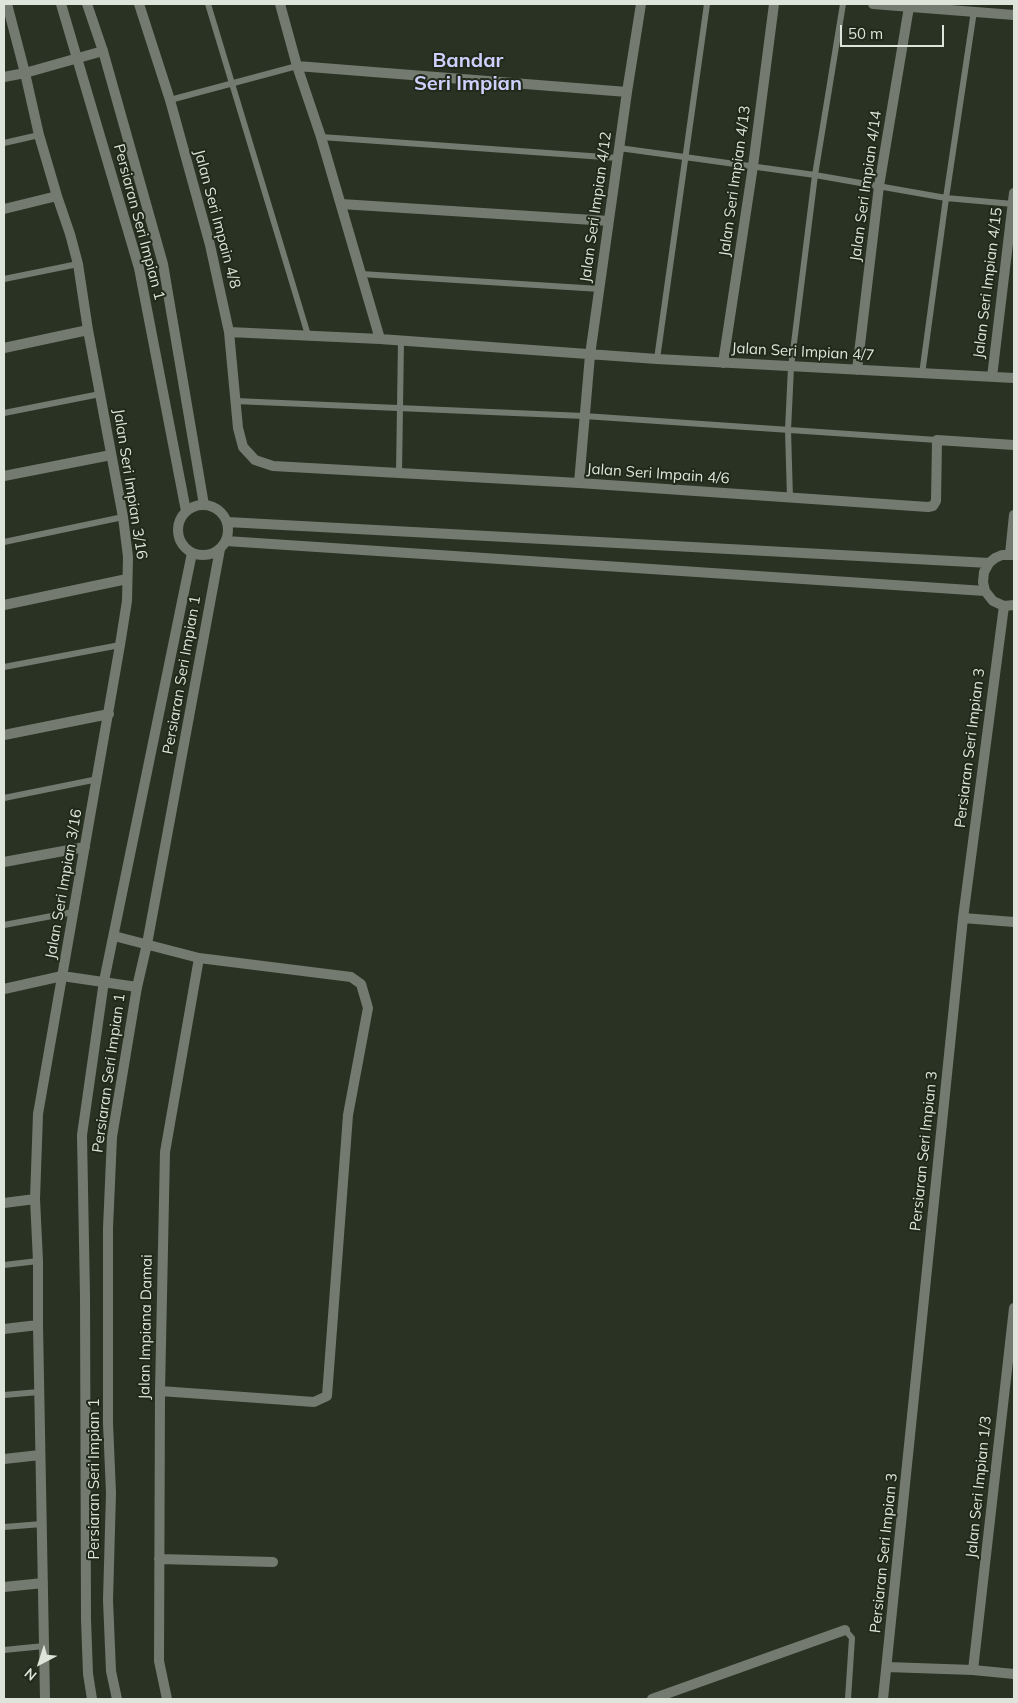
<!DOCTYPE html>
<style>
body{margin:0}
#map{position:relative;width:1018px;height:1703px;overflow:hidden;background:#2a3323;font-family:Mulish,sans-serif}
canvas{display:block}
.frame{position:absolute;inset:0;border:5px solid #dee4d9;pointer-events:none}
.north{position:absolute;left:15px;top:1638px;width:50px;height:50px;-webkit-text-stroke:4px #20291a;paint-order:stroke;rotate:220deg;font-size:14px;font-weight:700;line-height:20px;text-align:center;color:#dee4d9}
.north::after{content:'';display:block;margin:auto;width:18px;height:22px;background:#dee4d9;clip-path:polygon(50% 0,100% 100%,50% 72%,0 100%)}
.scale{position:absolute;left:840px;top:25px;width:104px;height:22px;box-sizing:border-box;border:2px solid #dee4d9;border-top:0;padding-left:6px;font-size:15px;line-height:18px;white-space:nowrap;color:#dee4d9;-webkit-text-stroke:4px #20291a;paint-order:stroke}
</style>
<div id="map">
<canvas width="1018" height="1703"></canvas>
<div class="frame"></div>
<div class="north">N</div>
<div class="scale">50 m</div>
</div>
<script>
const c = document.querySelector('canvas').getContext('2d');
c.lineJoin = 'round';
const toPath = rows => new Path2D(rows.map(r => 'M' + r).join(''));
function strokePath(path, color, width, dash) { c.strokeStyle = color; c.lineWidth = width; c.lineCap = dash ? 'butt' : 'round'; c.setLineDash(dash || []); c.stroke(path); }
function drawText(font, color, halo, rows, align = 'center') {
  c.font = font + ' Mulish,sans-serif'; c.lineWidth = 4; c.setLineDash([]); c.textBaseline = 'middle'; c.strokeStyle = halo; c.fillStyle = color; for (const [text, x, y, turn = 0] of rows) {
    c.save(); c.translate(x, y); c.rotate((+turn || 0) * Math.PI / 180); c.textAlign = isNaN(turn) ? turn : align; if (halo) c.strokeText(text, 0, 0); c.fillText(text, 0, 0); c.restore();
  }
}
strokePath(toPath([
 [208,4,308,335],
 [170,100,297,66],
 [321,137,618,158],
 [4,143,39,135],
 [619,148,815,175,946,198,1013,204],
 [361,274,600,289],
 [4,279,78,264],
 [657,359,707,4],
 [922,374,946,198,974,11],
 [235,401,584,416,937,440],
 [4,413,100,394],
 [399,473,401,341],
 [790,498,788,430,791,367,815,175,843,4],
 [4,542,123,517],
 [4,667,120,645],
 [4,798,98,779],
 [4,925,73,912],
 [4,1265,38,1261],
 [4,1395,39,1392],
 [4,1527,42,1524],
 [845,1630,852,1638,848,1699],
 [4,1650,44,1646]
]), '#757a71', 6);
strokePath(toPath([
 [7,4,25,73,39,135,57,196,70,234,78,264,88,330,123,517,128,557,127,601,120,645,38,1114,35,1199,38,1261,38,1325,45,1699],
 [139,4,170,100,210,245,229,332,238,428,243,447,255,460,273,466,579,483,928,507,933,506,936,501,937,440,1014,445],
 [280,4,297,66,321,137,380,339],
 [873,4,1014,15],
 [297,66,627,92],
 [4,77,25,73,103,51],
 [341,204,609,221],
 [4,209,57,196],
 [229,332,380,339,657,359,1014,378],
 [4,348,88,330],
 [723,363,753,166,774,4],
 [857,370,879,186,909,7],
 [992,377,1014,193],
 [4,476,111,455],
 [579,483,590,355,627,92,641,4],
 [1010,554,1014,515],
 [4,605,127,579],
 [4,735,109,714],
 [4,862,85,847],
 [963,918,1014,922],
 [114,936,199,958,351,977,361,984,368,1008,348,1115,327,1396,314,1402,160,1391],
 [4,989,62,976,137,987],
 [4,1203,35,1199],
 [4,1329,38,1325],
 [4,1459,40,1455],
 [159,1559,273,1562],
 [4,1587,43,1583],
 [887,1667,973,1670,1014,1674],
 [973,1670,1014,1308],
 [167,1699,159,1661,160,1391,165,1152,199,958],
 [652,1699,845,1630],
 [883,1699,963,918,1004,606]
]), '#757a71', 10);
strokePath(toPath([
 [61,4,139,268,186,511],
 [87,4,103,51,163,264,204,505],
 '178 530a25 25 0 1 1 50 0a25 25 0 1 1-50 0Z',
 [227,522,989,563],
 [226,541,985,591],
 [1014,555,1002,555,995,558,989,563,984,572,983,582,985,591,993,601,1004,606,1014,605],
 [92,1699,88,1674,86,1619,85,1296,82,1135,104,981,192,553],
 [117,1699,111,1671,108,1600,111,1493,108,1423,108,1228,112,1137,137,987,147,944,220,549]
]), '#757a71', 10);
drawText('15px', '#dee4d9', '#20291a', [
 ["Jalan Seri Impian 4/13",735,181,-82],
 ["Jalan Seri Impian 4/14",866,186,-82],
 ["Jalan Seri Impian 4/12",596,207,-82],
 ["Jalan Seri Impain 4/8",217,219,75],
 ["Persiaran Seri Impian 1",139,222,75],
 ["Jalan Seri Impian 4/15",988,283,-83],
 ["Jalan Seri Impian 4/7",803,352,3],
 ["Jalan Seri Impain 4/6",658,474,4],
 ["Jalan Seri Impian 3/16",130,484,81],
 ["Persiaran Seri Impian 1",182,675,-80],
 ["Persiaran Seri Impian 3",970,748,-83],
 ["Jalan Seri Impian 3/16",64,884,-80],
 ["Persiaran Seri Impian 1",109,1073,-82],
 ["Persiaran Seri Impian 3",924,1151,-84],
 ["Jalan Impiana Damai",146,1327,-89],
 ["Persiaran Seri Impian 1",94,1479,-90],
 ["Jalan Seri Impian 1/3",979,1487,-84],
 ["Persiaran Seri Impian 3",884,1553,-84]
]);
drawText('bold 20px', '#cdd0fb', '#20291a', [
 ["Bandar",468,61],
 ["Seri Impian",468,84]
]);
</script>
